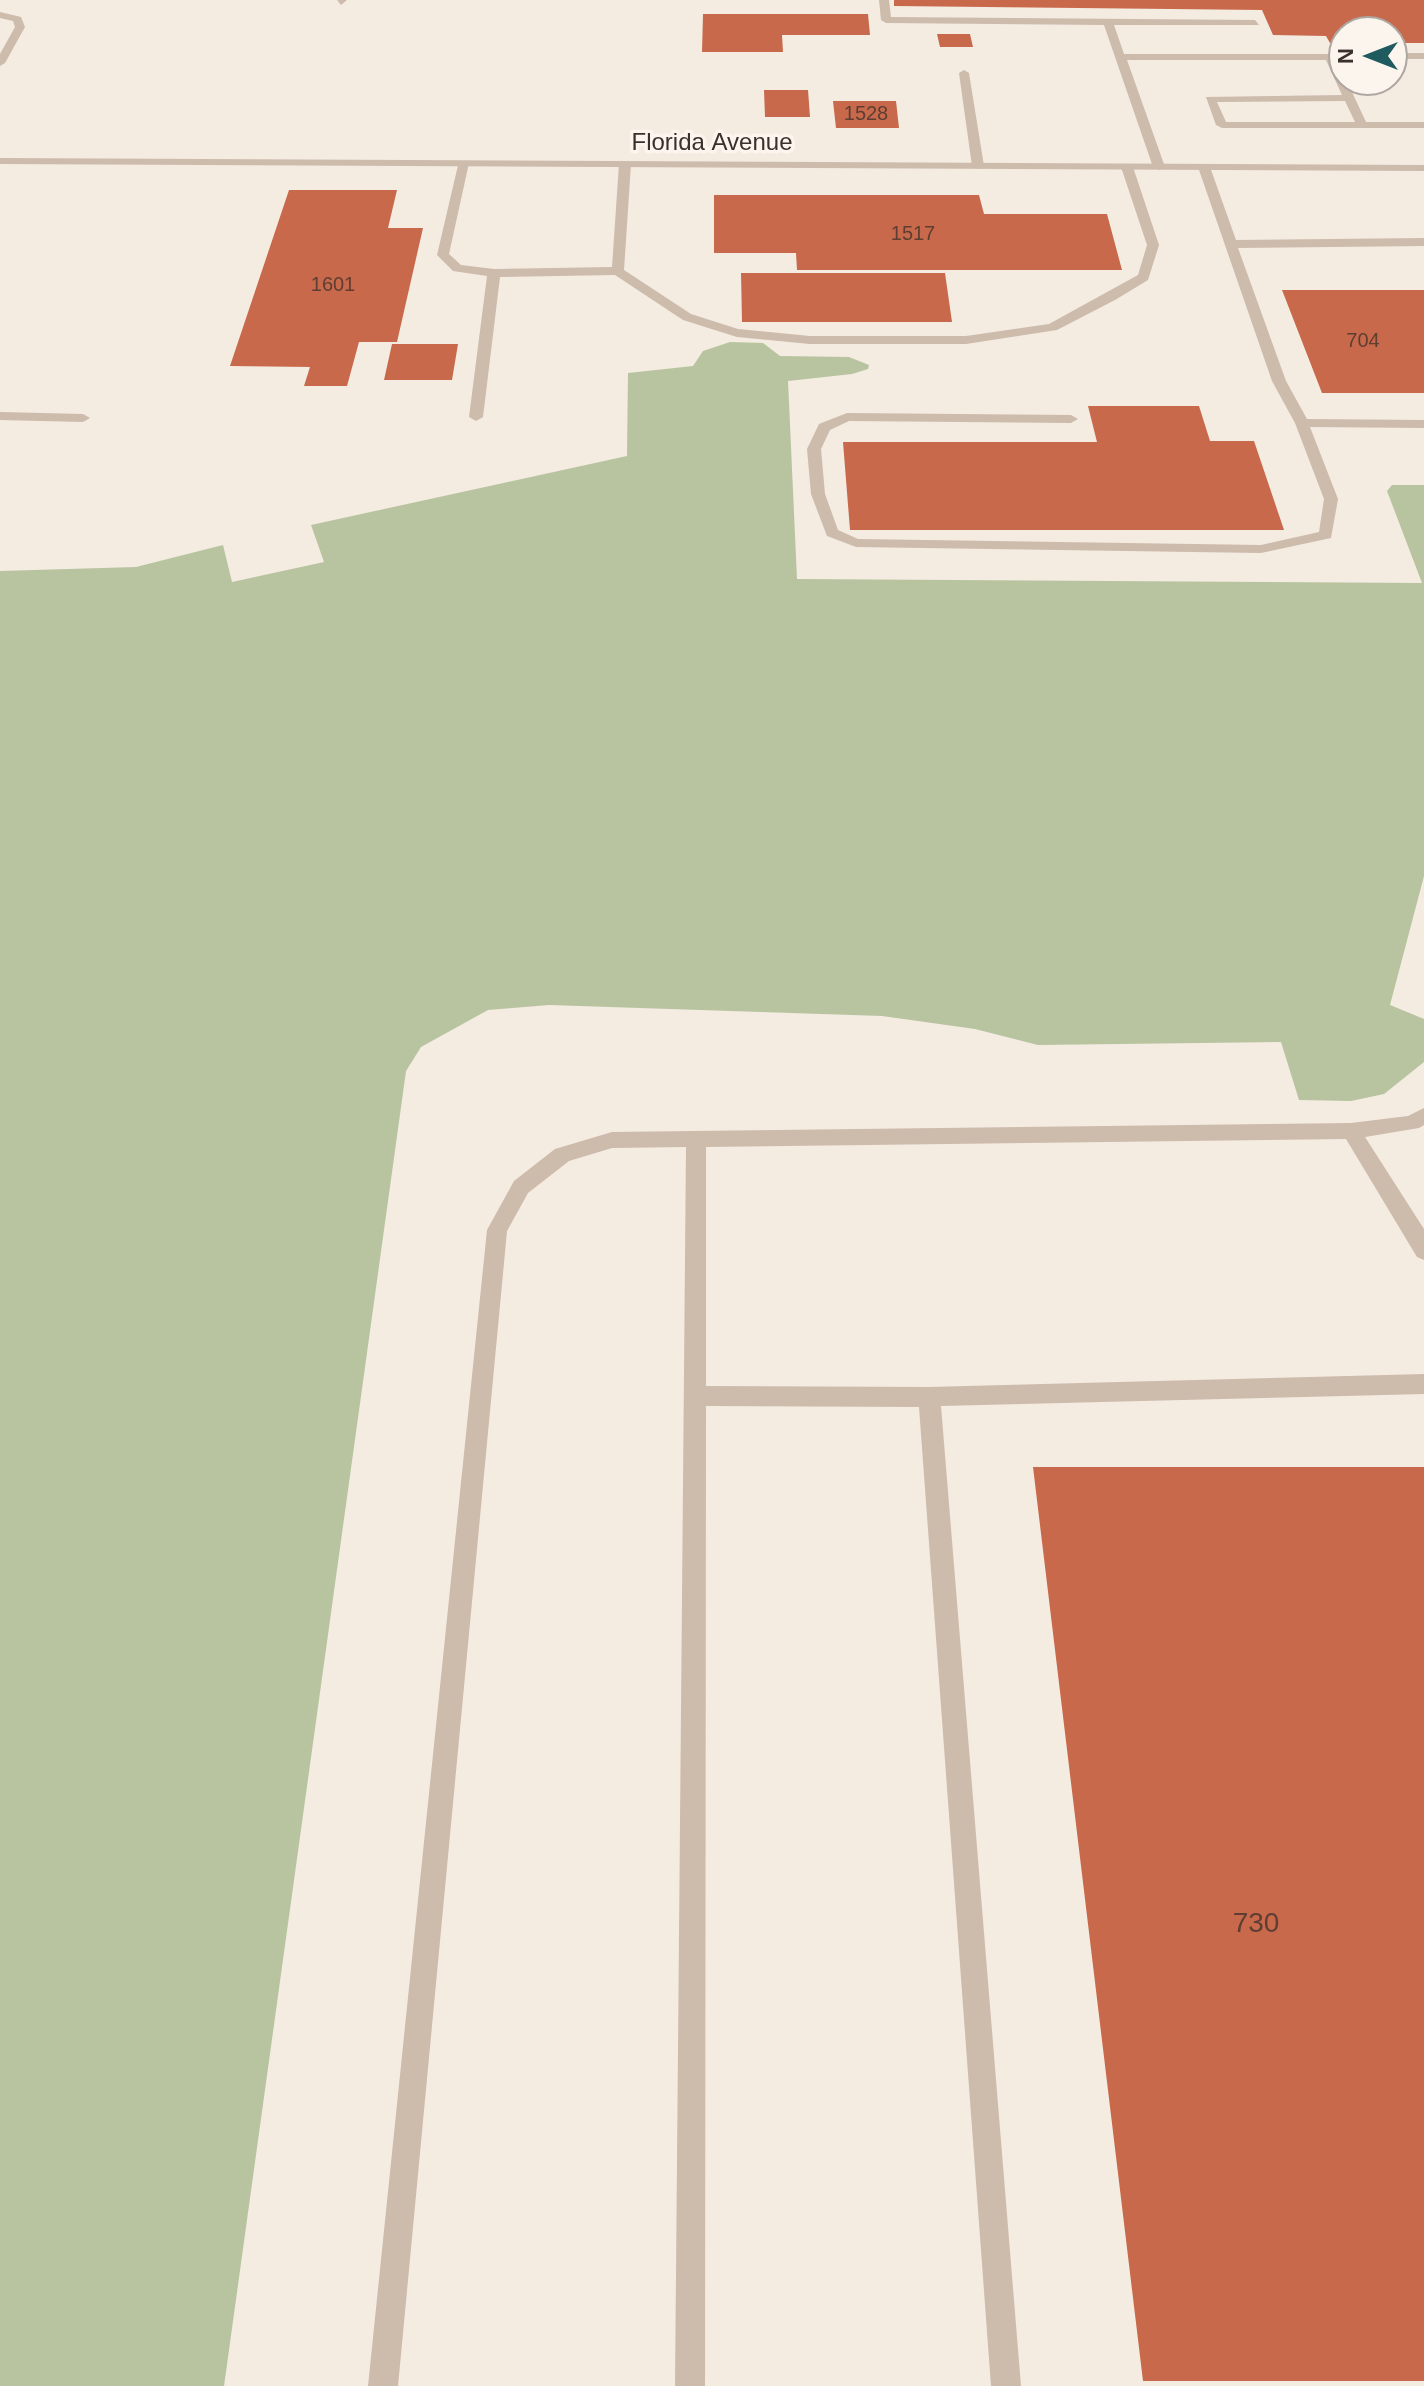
<!DOCTYPE html>
<style>
body{margin:0}
#map{position:relative;width:1424px;height:2386px;overflow:hidden;background:#f4ebe1;font-family:Helvetica,sans-serif}
canvas{display:block}
.north{position:absolute;left:1328px;top:16px;width:80px;height:80px;box-sizing:border-box;background:#fbf5ee;border:2px solid #aea6a0;border-radius:50%;rotate:270deg;font-size:22px;font-weight:700;line-height:32px;text-align:center;color:#3b302b}
.north::after{content:'';display:block;margin:auto;width:28px;height:36px;background:#1f5a5e;clip-path:polygon(50% 0,100% 100%,50% 72%,0 100%)}
</style>
<div id="map">
<canvas width="1424" height="2386"></canvas>
<div class="north">N</div>
</div>
<script>
const c = document.querySelector('canvas').getContext('2d');
c.lineJoin = 'round';
function paint(path, color) { c.fillStyle = color; c.fill(path, 'evenodd'); }
const toPath = rows => new Path2D(rows.map(r => 'M' + r).join(''));
function drawText(font, color, halo, rows, align = 'center') {
  c.font = font + ' Helvetica,sans-serif'; c.lineWidth = 7; c.setLineDash([]); c.textBaseline = 'middle'; c.strokeStyle = halo; c.fillStyle = color; for (const [text, x, y, turn = 0] of rows) {
    c.save(); c.translate(x, y); c.rotate((+turn || 0) * Math.PI / 180); c.textAlign = isNaN(turn) ? turn : align; if (halo) c.strokeText(text, 0, 0); c.fillText(text, 0, 0); c.restore();
  }
}
paint(toPath([
 [730,342,763,343,780,356,849,357,869,365,868,369,852,374,788,381,797,579,1422,583,1387,491,1392,485,1424,485,1424,876,1390,1005,1424,1019,1424,1062,1384,1094,1351,1101,1299,1100,1281,1042,1038,1045,975,1029,882,1016,549,1005,488,1010,421,1047,406,1071,224,2386,0,2386,0,571,136,567,223,545,232,582,324,562,311,525,627,456,628,373,693,366,703,351]
]), '#b8c4a0');
paint(toPath([
 [894,0,1424,0,1424,43,1392,43,1392,32,1344,32,1344,43,1330,43,1326,36,1273,35,1262,10,894,6],
 [703,14,868,14,870,35,782,35,783,52,702,52],
 [937,34,970,34,973,47,940,47],
 [764,90,808,90,810,117,765,117],
 [833,101,896,101,899,128,836,128],
 [289,190,397,190,388,228,423,228,397,342,359,342,347,386,304,386,310,367,230,366],
 [714,195,979,195,984,214,1107,214,1122,270,797,270,796,253,714,253],
 [741,273,945,273,952,322,742,322],
 [1282,290,1424,290,1424,393,1322,393],
 [392,344,458,344,452,380,384,380],
 [1088,406,1199,406,1210,441,1254,441,1284,530,850,530,843,442,1097,442],
 [1033,1467,1424,1467,1424,2381,1143,2381]
]), '#c8694b');
paint(toPath([
 [337,0,347,0,341,5,337,0],
 [879,0,889,0,891,17,1255,20,1259,25,1114,25,1124,54,1344,54,1344,60,1337,60,1366,122,1424,122,1424,128,1222,128,1216,125,1206,97,1342,95,1326,60,1127,60,1165,167,1159,170,1153,167,1104,25,886,23,881,20,879,0],
 [1345,101,1355,122,1226,122,1217,102,1345,101],
 [0,12,21,17,25,27,5,63,0,66,0,54,15,27,13,21,0,18,0,12],
 [1392,53,1424,53,1424,59,1392,59,1392,53],
 [964,70,969,73,984,166,978,169,972,166,959,73,964,70],
 [459,161,469,163,449,254,461,265,494,269,612,267,619,164,625,161,631,164,624,270,691,314,738,329,810,336,966,336,1049,324,1138,275,1147,245,1121,167,1127,164,1133,167,1159,245,1148,280,1115,300,1057,330,966,344,810,344,737,337,683,320,615,275,500,277,483,417,476,421,469,417,487,276,453,271,437,255,459,161],
 [1204,164,1210,167,1236,240,1424,238,1424,246,1238,248,1286,381,1307,419,1424,420,1424,428,1310,427,1338,499,1331,538,1261,553,856,547,827,536,811,494,807,449,819,424,847,413,1071,415,1078,419,1071,423,849,421,830,430,821,449,825,494,838,530,858,539,1261,545,1319,532,1324,499,1295,423,1272,381,1198,167,1204,164],
 [0,412,83,414,90,418,83,422,0,420,0,412],
 [1424,1108,1424,1125,1419,1128,1365,1137,1424,1229,1424,1260,1417,1257,1346,1139,706,1147,706,1386,929,1387,1424,1374,1424,1394,941,1406,1021,2386,991,2386,919,1407,706,1406,705,2386,675,2386,686,1147,612,1148,569,1161,528,1193,507,1231,398,2386,368,2386,487,1230,514,1181,555,1149,612,1132,1351,1123,1408,1116,1424,1108]
]), '#cdbbac');
paint(toPath([
 [0,158,1424,165,1424,171,0,164,0,158]
]), '#cdbbac');
drawText('20px', '#5e3e33', null, [
 ["1528",866,114],
 ["1517",913,234],
 ["1601",333,285],
 ["704",1363,341]
]);
drawText('24px', '#3b302b', '#fbf5ee', [
 ["Florida Avenue",712,143]
]);
drawText('28px', '#5e3e33', null, [
 ["730",1256,1924]
]);
</script>
